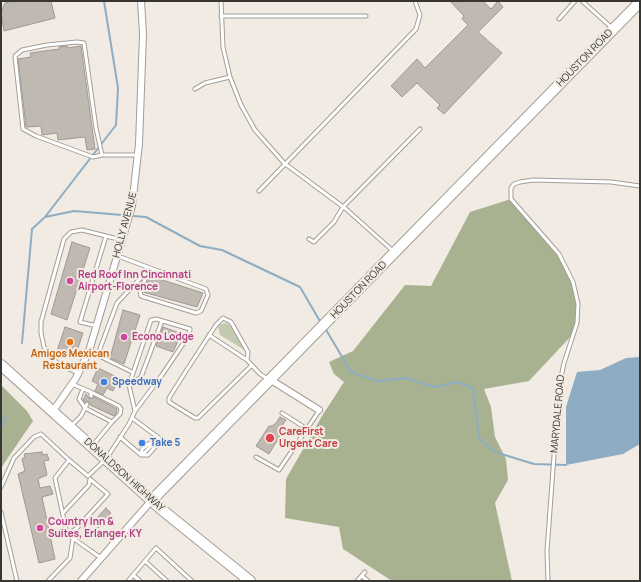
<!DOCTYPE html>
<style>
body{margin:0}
#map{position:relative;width:641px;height:582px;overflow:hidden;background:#f1ebe3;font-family:Manrope,sans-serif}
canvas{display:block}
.frame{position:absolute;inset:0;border:2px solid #383633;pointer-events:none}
</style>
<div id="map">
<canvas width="641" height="582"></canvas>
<div class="frame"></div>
</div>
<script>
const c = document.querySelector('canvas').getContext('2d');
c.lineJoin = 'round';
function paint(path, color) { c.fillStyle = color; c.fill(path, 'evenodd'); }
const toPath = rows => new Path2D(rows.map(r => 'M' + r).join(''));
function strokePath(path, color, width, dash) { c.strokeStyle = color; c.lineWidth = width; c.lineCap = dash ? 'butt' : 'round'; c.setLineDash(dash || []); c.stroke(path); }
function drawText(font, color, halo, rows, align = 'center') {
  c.font = font + ' Manrope,sans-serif'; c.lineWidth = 4; c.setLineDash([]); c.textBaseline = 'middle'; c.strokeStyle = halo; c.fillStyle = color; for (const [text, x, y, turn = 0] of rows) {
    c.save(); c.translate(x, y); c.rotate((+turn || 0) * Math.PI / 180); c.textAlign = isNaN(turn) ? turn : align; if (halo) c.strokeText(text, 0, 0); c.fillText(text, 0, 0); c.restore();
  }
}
paint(toPath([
 [226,323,231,326,246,351,220,335,218,327,221,324]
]), '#c2cbaf');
paint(toPath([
 [511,199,559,254,573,282,578,313,573,334,529,381,484,389,491,407,495,437,506,459,508,480,495,503,512,581,392,581,343,549,339,527,285,518,286,479,322,416,344,382,334,374,329,362,353,351,405,285,431,286,470,212],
 [1,385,27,411,33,421,1,468]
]), '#a8b291');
paint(toPath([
 [640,357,640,444,623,454,566,465,566,407,577,372,600,370,626,358]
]), '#8eadc3');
strokePath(toPath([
 [45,217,74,211,146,217,200,246,222,250,300,287,321,323],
 [325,328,351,372,378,381,405,378,435,387,456,382,473,388,479,438,495,452,534,464,566,465],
 [22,343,32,229,45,217,116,125,118,88,104,1],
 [1,428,6,416]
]), '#8eadc3', 2);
const building = toPath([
 [13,1,51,1,55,18,4,31,1,12,5,3,13,1],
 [450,1,483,1,491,9,498,1,503,7,478,32,502,53,444,114,437,108,440,105,417,83,402,97,391,86,417,59,425,68,468,25,462,19,464,16,450,1],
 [67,46,67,48,81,46,95,149,87,150,85,137,58,140,57,133,42,135,41,126,26,127,18,59,31,57,30,53,59,49,59,47,67,46],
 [72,242,90,248,67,320,51,314,72,242],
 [150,276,203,293,197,307,143,292,150,276],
 [123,310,140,315,124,364,110,358,123,310],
 [65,327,83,333,75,357,57,351,65,327],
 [163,327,177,332,174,339,178,341,173,352,156,346,163,327],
 [98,368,119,378,113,391,107,388,103,395,95,391,98,384,92,381,98,368],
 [86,394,90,399,94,397,117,409,116,414,114,416,90,405,88,401,85,402,83,400,86,394],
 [280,417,286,420,281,427,284,429,269,454,256,446,269,426,272,426,276,423,280,417],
 [42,452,42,455,47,454,49,460,44,461,47,475,38,479,40,488,50,486,53,494,42,497,55,559,39,563,18,474,25,471,22,459,25,457,24,454,42,452],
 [106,508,111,513,98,528,92,523,106,508]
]);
paint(building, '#c0b9b2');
strokePath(building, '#9f9891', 1);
const service = toPath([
 [221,1,223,47,230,77,241,105,255,130,284,163,346,209,393,251],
 [582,1,612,28],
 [221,16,366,16],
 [559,19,575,1],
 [195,89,205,83,230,77],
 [102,155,96,128,84,43,77,42,47,45,22,50,15,56,23,129,36,136,93,157,102,155,138,155],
 [259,191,416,29,420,15,415,1],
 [309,239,314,242,334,222,343,207,420,129],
 [118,256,206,289,208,295,201,311,196,313,141,296,140,291,150,268],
 [97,326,80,322,106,236],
 [209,335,247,360,260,374,268,379],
 [89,351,132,372],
 [98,354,117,303,149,269],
 [247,360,248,352,231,322,223,318,216,325,188,368,169,398,169,402,195,418,198,418,251,366],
 [78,373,62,366,52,359,44,347,41,333,41,322,64,239,71,232,82,230,122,240],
 [72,384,91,392,91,396],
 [129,385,141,377,162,321],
 [83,389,79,399,85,408,87,404],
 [91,392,119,406,121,409,120,414,112,422],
 [282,413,307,429],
 [71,426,81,416,85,408,112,422,93,445],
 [120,437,141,455,148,455,155,447,155,442,159,438,132,418],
 [141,455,142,449,150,443,155,442],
 [142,455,155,442],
 [256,457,279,470,319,411],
 [69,460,88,476,106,459,129,424,135,411,129,385,151,320,156,319,190,329,189,335,162,375,135,411],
 [1,487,14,458,34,437,41,434,69,460,55,478,67,534,101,558],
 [1,512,17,581],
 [63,513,89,485,90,479],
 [67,534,76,529,108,494,91,480],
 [145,561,167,581],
 [133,575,140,581],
 [362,576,368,581],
 [48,581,70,558,73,538],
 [128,581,156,548,192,581],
 [357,581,365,572],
 [548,581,547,551,559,387,564,363,577,323,578,304,573,282,559,254,511,199,511,188,514,184,520,182,533,180,611,182,640,186]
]);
const minor = toPath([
 [271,380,319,410],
 [53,411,76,378,89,351,132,206,139,144,143,34,141,1],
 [81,581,152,500]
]);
const primary = toPath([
 [1,365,161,509,250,581],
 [152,500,640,2]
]);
strokePath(service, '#a39e96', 5);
strokePath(minor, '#a39e96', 8);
strokePath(primary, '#a39e96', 12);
strokePath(service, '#fff', 3);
strokePath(minor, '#fff', 6);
strokePath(primary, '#fff', 10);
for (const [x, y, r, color] of [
 [70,281,4,"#d1479c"],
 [124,337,4,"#d1479c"],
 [70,342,4,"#e8710a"],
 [104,382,4,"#3f7fe0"],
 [270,438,5,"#e0444e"],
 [142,443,4,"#3f7fe0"],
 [40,528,4,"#d1479c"]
]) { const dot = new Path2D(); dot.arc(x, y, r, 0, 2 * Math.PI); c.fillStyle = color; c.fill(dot); strokePath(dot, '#f1ebe3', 1.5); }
drawText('10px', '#383633', '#f1ebe3', [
 ["HOUSTON ROAD",585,58,-46],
 ["HOLLY AVENUE",125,225,-75],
 ["HOUSTON ROAD",359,290,-46],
 ["MARYDALE ROAD",558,414,-85],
 ["DONALDSON HIGHWAY",124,475,42]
]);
drawText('bold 10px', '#b23c85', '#f1ebe3', [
 ["Red Roof Inn Cincinnati",78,275],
 ["Airport-Florence",78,287],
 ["Econo Lodge",132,337],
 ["Country Inn &",48,522],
 ["Suites, Erlanger, KY",48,534]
], 'left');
drawText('bold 10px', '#c56008', '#f1ebe3', [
 ["Amigos Mexican",70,354],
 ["Restaurant",70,366]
]);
drawText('bold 10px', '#366cbe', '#f1ebe3', [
 ["Speedway",112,382],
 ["Take 5",150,443]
], 'left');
drawText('bold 10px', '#be3a42', '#f1ebe3', [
 ["CareFirst",279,432],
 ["Urgent Care",279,444]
], 'left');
</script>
